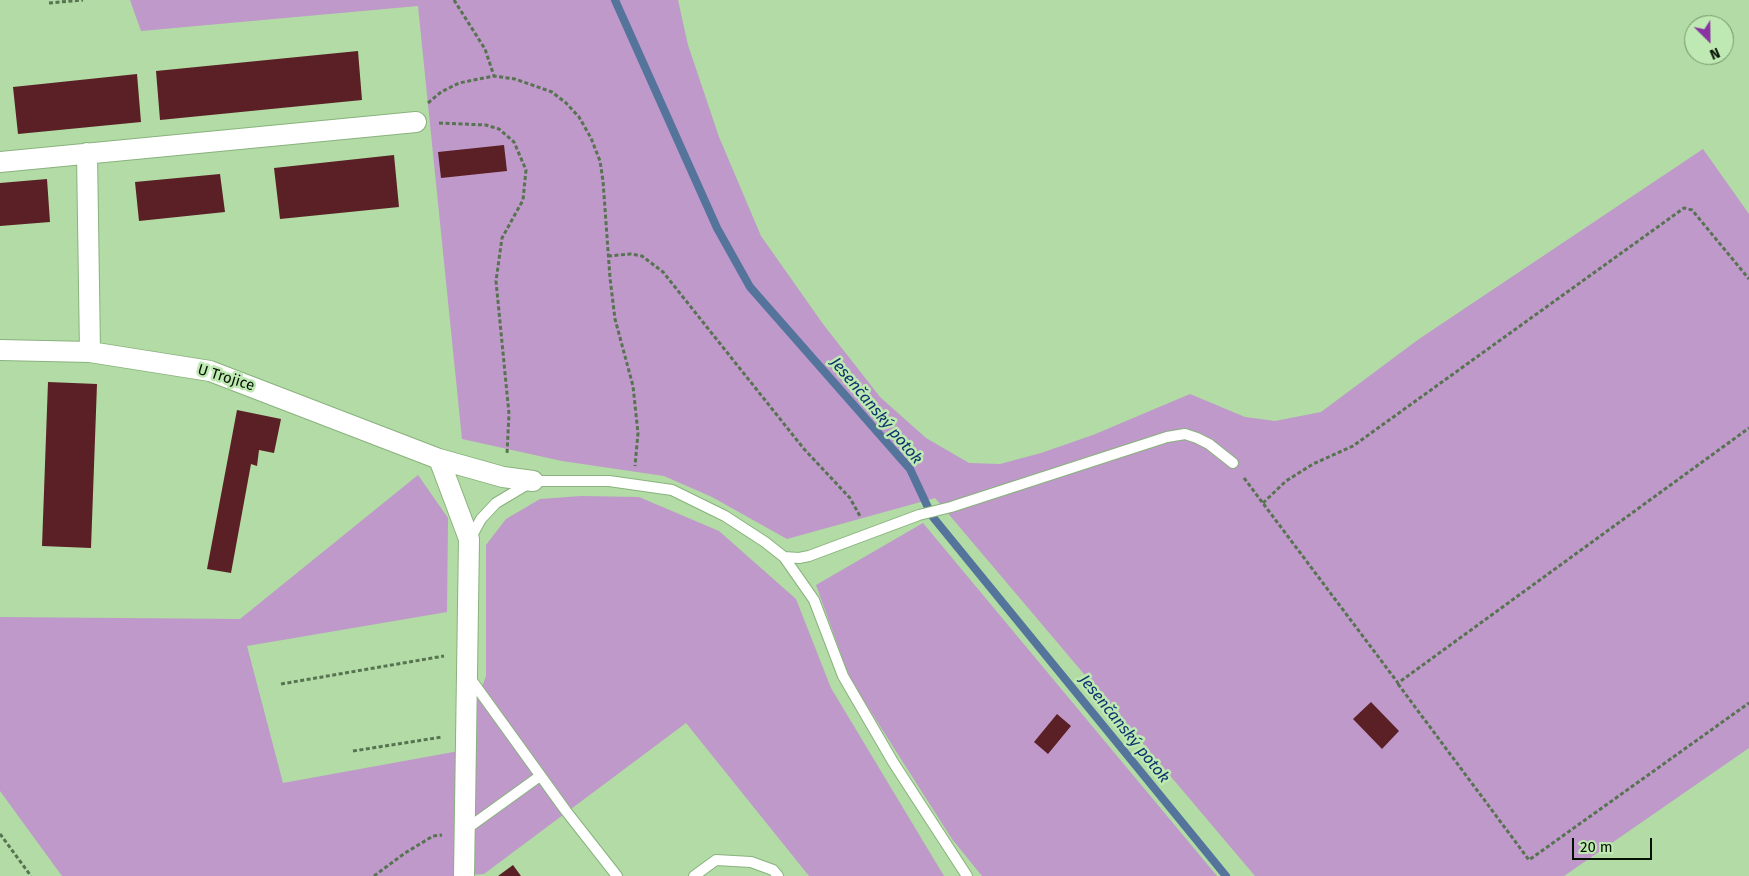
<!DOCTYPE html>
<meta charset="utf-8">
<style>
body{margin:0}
#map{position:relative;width:1749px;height:876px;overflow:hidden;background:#b2dba5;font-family:"Fira Sans",sans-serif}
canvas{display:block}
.north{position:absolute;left:1684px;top:15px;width:50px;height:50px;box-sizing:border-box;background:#bee9b2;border:1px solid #74936b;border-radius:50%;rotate:157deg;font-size:14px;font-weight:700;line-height:20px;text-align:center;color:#041101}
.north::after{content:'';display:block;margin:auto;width:18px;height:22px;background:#8a34a1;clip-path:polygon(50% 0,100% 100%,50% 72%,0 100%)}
.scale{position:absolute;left:1572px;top:838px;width:80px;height:22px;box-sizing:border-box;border:2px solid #041101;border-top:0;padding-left:6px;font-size:15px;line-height:18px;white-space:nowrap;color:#041101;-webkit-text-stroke:4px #bee9b2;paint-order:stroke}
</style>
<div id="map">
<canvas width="1749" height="876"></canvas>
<div class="north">N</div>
<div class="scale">20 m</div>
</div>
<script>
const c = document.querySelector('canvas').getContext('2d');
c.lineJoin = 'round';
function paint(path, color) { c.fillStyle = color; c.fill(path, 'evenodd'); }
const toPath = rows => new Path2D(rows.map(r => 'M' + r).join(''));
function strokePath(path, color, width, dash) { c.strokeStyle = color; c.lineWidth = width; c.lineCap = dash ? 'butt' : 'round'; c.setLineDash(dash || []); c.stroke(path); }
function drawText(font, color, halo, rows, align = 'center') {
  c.font = font + ' "Fira Sans",sans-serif'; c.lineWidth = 5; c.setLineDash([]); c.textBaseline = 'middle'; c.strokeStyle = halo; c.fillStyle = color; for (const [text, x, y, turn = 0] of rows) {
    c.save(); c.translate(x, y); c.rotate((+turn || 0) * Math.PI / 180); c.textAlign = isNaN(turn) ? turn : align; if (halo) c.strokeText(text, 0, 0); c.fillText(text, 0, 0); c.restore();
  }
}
paint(toPath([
 [130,0,678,0,688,45,719,137,761,236,823,324,880,397,926,438,969,463,1000,464,1041,453,1093,435,1190,394,1245,417,1275,421,1321,412,1419,339,1703,149,1749,214,1749,748,1564,876,1255,876,935,498,787,539,712,497,664,476,562,461,462,439,418,6,141,31],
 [418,475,448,518,447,612,247,646,283,783,459,751,486,676,486,545,506,519,540,499,581,496,639,497,719,531,796,599,831,688,944,876,809,876,686,723,484,874,454,876,62,876,0,791,0,617,240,619],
 [923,523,1217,876,982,876,952,839,850,679,816,585]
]), '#be99c9');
strokePath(toPath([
 [615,0,717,228,750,287,910,469,932,516,1226,876]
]), '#54749c', 8);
paint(toPath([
 [358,51,362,100,160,120,156,71],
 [137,74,141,122,18,134,13,87],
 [504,145,507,171,441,178,438,152],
 [394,155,399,207,280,219,274,168],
 [220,174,225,212,139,221,135,182],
 [47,179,50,222,0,226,0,183],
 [48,382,97,384,91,548,42,546],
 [237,410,281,419,274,453,259,450,257,466,251,464,231,573,207,569],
 [1371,702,1399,731,1382,749,1353,719],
 [1057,714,1071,726,1048,754,1034,742],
 [513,865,521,876,498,876]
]), '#5a2025');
const service = toPath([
 [470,539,481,519,496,503,533,481,609,481,672,490,725,516,765,542,784,557,799,558,809,556,919,515,951,507,1167,437,1185,434,1197,438,1209,444,1233,463],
 [784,557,814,600,843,676,893,762,967,876],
 [470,678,566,811,617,876],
 [465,830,540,776],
 [694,876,716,860,751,862,773,870,778,876]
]);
const minor = toPath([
 [87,153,90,352],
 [0,162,416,122],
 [0,350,90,352,210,371,439,459,503,477,533,481],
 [439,459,469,539,464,876]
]);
strokePath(service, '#89b27d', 12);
strokePath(minor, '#89b27d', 22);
strokePath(toPath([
 [454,0,485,49,494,76],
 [49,3,83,0],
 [428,103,441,92,459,83,494,76,515,79,552,92,566,103,579,117,591,138,600,161,603,181,610,278,615,319,633,386,638,433,635,466],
 [439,123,486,125,499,129,514,142,526,170,523,200,502,238,496,281,509,414,507,454],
 [608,256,631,254,642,256,663,272,804,449,850,498,861,518],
 [1244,478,1398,683,1749,428],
 [1263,503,1286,481,1313,464,1353,446,1684,208,1692,210,1749,279],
 [281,684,444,656],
 [1398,684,1529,860,1749,703],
 [353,751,442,737],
 [0,834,31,876],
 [374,876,405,853,433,836,442,835]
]), '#587351', 3, [4, 2.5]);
strokePath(service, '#fff', 10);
strokePath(minor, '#fff', 20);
drawText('15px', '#041101', '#bee9b2', [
 ["U Trojice",226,378,17]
]);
drawText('italic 16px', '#0c336c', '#bee9b2', [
 ["Jesenčanský potok",876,411,50],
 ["Jesenčanský potok",1124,729,51]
]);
</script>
